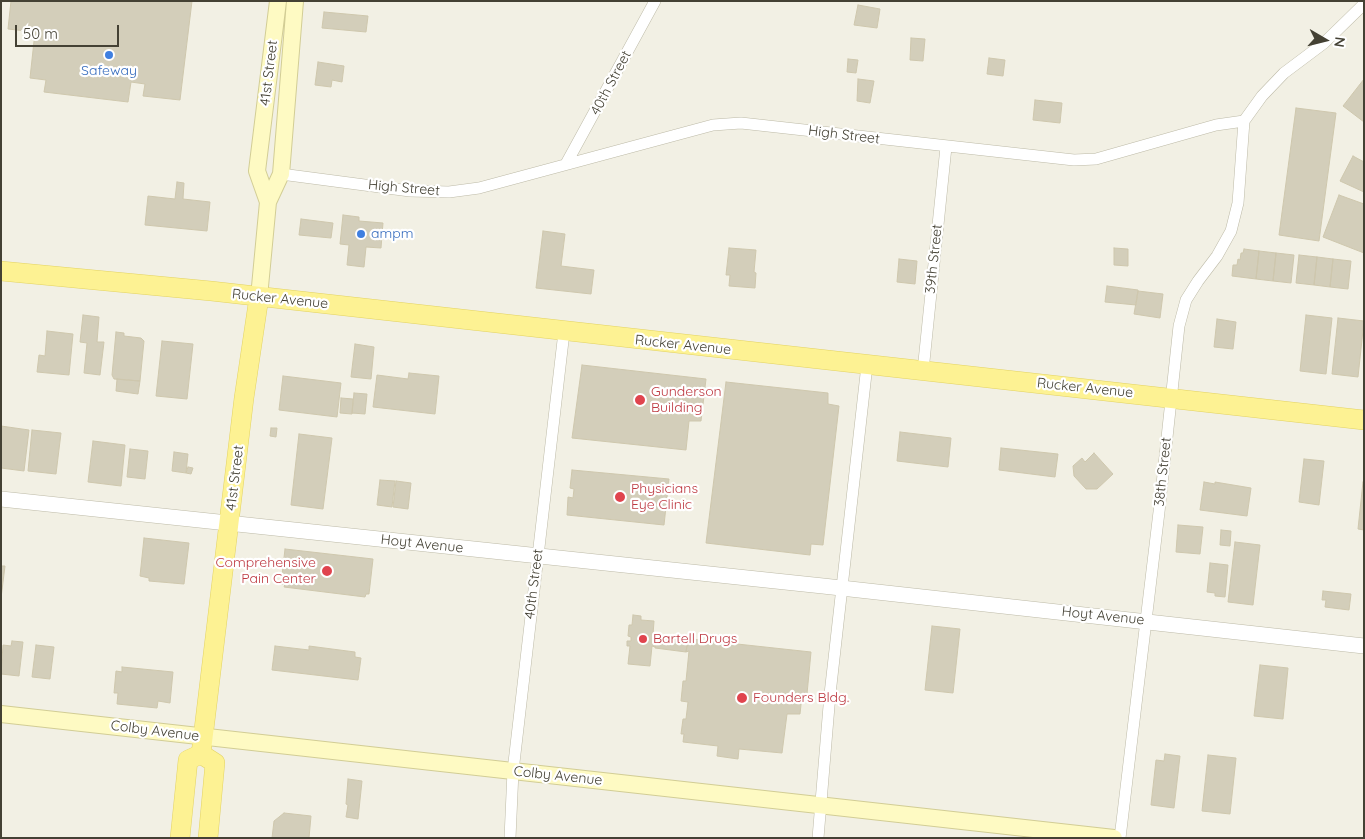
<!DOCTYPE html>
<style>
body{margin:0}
#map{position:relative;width:1365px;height:839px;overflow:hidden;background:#f2f0e4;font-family:Quicksand,sans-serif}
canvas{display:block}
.frame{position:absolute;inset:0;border:2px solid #444134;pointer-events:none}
.north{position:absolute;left:1300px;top:15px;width:50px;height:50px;-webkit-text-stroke:4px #fff;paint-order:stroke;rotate:98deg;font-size:14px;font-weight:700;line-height:20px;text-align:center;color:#444134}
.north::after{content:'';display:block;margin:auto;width:18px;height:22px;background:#444134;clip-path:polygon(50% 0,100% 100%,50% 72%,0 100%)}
.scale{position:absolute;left:15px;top:25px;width:104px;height:22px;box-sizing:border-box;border:2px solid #444134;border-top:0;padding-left:6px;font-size:15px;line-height:18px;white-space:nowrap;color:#444134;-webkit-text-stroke:4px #fff;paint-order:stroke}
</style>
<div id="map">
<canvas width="1365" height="839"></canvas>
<div class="frame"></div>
<div class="north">N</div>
<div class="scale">50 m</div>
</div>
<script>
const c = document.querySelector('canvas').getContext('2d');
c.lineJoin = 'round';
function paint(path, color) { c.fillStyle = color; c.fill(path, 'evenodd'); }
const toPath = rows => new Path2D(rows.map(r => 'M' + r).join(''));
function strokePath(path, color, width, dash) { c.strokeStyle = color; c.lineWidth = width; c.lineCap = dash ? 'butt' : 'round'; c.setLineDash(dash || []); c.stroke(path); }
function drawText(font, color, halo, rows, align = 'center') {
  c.font = font + ' Quicksand,sans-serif'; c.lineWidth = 4.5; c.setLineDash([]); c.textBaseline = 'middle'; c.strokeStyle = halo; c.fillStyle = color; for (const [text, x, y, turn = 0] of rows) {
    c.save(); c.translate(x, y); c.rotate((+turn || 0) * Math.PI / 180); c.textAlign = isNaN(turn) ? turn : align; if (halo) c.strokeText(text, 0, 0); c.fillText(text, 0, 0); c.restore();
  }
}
const building = toPath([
 [11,1,192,1,180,100,143,96,145,84,131,82,128,102,44,92,46,80,30,78,35,32,8,29,11,1],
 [858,5,880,9,877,28,854,25,858,5],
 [324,12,368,16,366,32,322,28,324,12],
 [911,38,925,39,923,61,910,60,911,38],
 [989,58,1005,60,1003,76,987,74,989,58],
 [848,59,858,60,856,73,847,72,848,59],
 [318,62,344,66,342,82,332,80,331,87,315,85,318,62],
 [858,79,874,81,870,103,857,101,858,79],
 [1364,79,1364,122,1343,106,1364,79],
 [1035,100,1062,103,1060,123,1033,120,1035,100],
 [1296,108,1336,113,1319,241,1279,235,1296,108],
 [1353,156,1364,162,1364,192,1340,181,1353,156],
 [177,182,184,183,183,199,210,202,207,231,145,225,148,196,175,199,177,182],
 [1339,195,1364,204,1364,253,1323,237,1339,195],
 [343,215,359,217,359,221,383,223,381,248,366,247,364,267,347,265,349,245,340,244,343,215],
 [301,219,333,223,331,238,299,235,301,219],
 [543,231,565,234,561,266,594,270,591,294,536,288,543,231],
 [729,248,756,250,754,272,756,273,755,288,729,286,730,275,726,275,729,248],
 [1114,248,1128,249,1128,266,1114,265,1114,248],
 [1244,249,1259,251,1256,279,1232,276,1233,265,1237,265,1238,259,1240,260,1241,253,1243,253,1244,249],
 [1259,251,1276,253,1273,281,1256,279,1259,251],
 [1276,253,1294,255,1291,283,1273,281,1276,253],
 [1299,255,1317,257,1314,285,1296,283,1299,255],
 [1317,257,1333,259,1330,287,1314,285,1317,257],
 [899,259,917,261,915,284,897,282,899,259],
 [1333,259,1351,261,1348,289,1330,287,1333,259],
 [1107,286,1138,290,1136,305,1105,302,1107,286],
 [1138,291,1163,294,1160,318,1134,314,1138,291],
 [83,315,99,317,97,342,104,342,100,375,84,373,87,343,80,342,83,315],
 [1306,315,1332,318,1326,374,1300,371,1306,315],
 [1338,318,1364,321,1358,377,1332,374,1338,318],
 [1217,319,1236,322,1233,349,1214,347,1217,319],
 [47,331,73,334,69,375,37,372,39,355,45,356,47,331],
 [116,332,124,333,124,336,141,338,144,341,140,381,114,379,112,375,116,332],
 [162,341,193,344,187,399,156,396,162,341],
 [355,344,374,347,371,379,351,377,355,344],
 [582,365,706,379,701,421,689,421,686,450,572,438,582,365],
 [409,373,439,376,435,414,373,407,377,375,408,379,409,373],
 [283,376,341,383,337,417,279,410,283,376],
 [117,379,140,381,138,394,116,391,117,379],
 [726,382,828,393,828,404,839,406,823,545,811,544,810,555,706,543,726,382],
 [354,393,367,394,365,414,352,413,354,393],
 [341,398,353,399,352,414,340,413,341,398],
 [1,426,29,430,24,471,1,468,1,426],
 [271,428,277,428,276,437,270,436,271,428],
 [32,430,61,433,56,474,28,471,32,430],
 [900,432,951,438,948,467,897,461,900,432],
 [299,434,332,438,323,509,291,505,299,434],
 [93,441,125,445,121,486,88,482,93,441],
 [1001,448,1058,454,1055,477,999,470,1001,448],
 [130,449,148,451,145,479,127,477,130,449],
 [174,452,188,454,186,473,172,471,174,452],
 [1094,453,1113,474,1097,489,1086,489,1074,476,1073,466,1082,458,1085,462,1094,453],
 [1304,459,1324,461,1319,505,1299,502,1304,459],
 [188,467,193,468,191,474,186,473,188,467],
 [572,470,669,479,664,525,567,515,568,497,573,498,574,489,570,488,572,470],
 [380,480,395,481,392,507,377,505,380,480],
 [396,481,411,483,408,509,393,507,396,481],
 [1204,482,1215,484,1215,482,1251,488,1247,516,1200,510,1204,482],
 [1363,482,1364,482,1364,530,1358,529,1363,482],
 [1178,525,1203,527,1200,554,1176,552,1178,525],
 [1221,530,1231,531,1230,546,1220,545,1221,530],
 [144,538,189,543,184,584,149,581,149,578,140,576,144,538],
 [1235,542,1260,545,1253,605,1228,602,1235,542],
 [285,549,373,559,369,594,366,594,365,597,284,587,285,584,281,584,285,549],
 [1210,563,1228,565,1225,597,1215,596,1215,593,1207,592,1210,563],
 [1,566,5,566,1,598,1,566],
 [1323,591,1351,594,1349,610,1325,607,1326,600,1322,600,1323,591],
 [633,615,641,616,641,620,654,621,653,635,656,635,655,647,652,646,650,666,628,664,630,646,627,646,627,641,631,641,631,637,628,636,629,625,632,625,633,615],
 [932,626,960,629,953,693,925,690,932,626],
 [656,635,688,638,686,652,655,648,656,635],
 [691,639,811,652,807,694,802,695,800,714,787,714,782,753,739,749,738,759,717,756,718,746,683,742,684,734,681,734,683,719,686,719,688,702,681,701,683,681,686,681,689,651,686,652,688,640,691,639],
 [12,641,23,642,19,676,1,674,3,645,11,646,12,641],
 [36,645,54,647,50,679,32,677,36,645],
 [275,646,309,650,309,646,355,652,355,657,361,658,358,680,272,670,275,646],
 [1260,665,1288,668,1283,719,1254,716,1260,665],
 [122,667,173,672,170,703,158,701,157,708,117,704,118,693,114,693,116,671,122,672,122,667],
 [1165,754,1180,756,1174,808,1151,805,1156,760,1164,761,1165,754],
 [1208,755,1236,758,1230,814,1202,811,1208,755],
 [348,779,362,781,358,819,346,817,348,805,346,804,348,779],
 [284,813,311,816,309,838,272,838,274,821,284,813]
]);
paint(building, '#d3ceba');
strokePath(building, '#cec7ad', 1);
const minor = toPath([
 [566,164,655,1],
 [281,174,410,191,449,192,479,188,713,125,741,123,1074,160,1096,159,1216,125,1244,121,1262,96,1284,73,1324,43,1364,4],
 [923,371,946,147],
 [510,838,513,771,564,332],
 [818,838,830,694,867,365],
 [1120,838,1159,512,1179,326,1186,300,1198,281,1217,256,1231,231,1238,203,1244,121]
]);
const tertiary = toPath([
 [1,499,823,586,1364,646]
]);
const secondary = toPath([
 [268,202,257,171,278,1],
 [259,297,268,202,281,174,295,1],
 [1,714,1114,838]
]);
const primary = toPath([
 [1,271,211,291,1364,420],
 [201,754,244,398,259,297],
 [201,754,215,763,208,838],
 [180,838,188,760,201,754]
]);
strokePath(minor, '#bdbaa7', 12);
strokePath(tertiary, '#bdbaa7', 16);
strokePath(secondary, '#d2cd95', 18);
strokePath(primary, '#e2d263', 20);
strokePath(minor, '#fff', 11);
strokePath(tertiary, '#fff', 15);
strokePath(secondary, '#fefac3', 16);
strokePath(primary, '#fdf293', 19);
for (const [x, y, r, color] of [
 [109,55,5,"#3f7fe0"],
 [361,234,5,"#3f7fe0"],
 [640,400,6,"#e0444e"],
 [620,497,6,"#e0444e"],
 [327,571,6,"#e0444e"],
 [643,639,5,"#e0444e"],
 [742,698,6,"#e0444e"]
]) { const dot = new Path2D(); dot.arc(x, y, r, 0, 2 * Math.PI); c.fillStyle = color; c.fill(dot); strokePath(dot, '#fff', 2); }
drawText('14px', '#366cbe', '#fff', [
 ["Safeway",109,71],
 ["ampm",371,234,"left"]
]);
drawText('14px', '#444134', '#fff', [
 ["41st Street",269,73,-83],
 ["40th Street",611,83,-62],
 ["High Street",844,135,7],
 ["High Street",404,188,5],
 ["39th Street",934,259,-84],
 ["Rucker Avenue",280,299,6],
 ["Rucker Avenue",683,345,6],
 ["Rucker Avenue",1085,388,6],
 ["38th Street",1163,472,-84],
 ["41st Street",235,478,-83],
 ["Hoyt Avenue",422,544,6],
 ["40th Street",534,584,-83],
 ["Hoyt Avenue",1103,616,6],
 ["Colby Avenue",155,731,7],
 ["Colby Avenue",558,776,6]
]);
drawText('14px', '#be3a42', '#fff', [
 ["Gunderson",651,392],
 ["Building",651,408],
 ["Physicians",631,489],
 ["Eye Clinic",631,505],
 ["Comprehensive",316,563,"right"],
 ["Pain Center",316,579,"right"],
 ["Bartell Drugs",653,639],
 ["Founders Bldg.",753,698]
], 'left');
</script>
